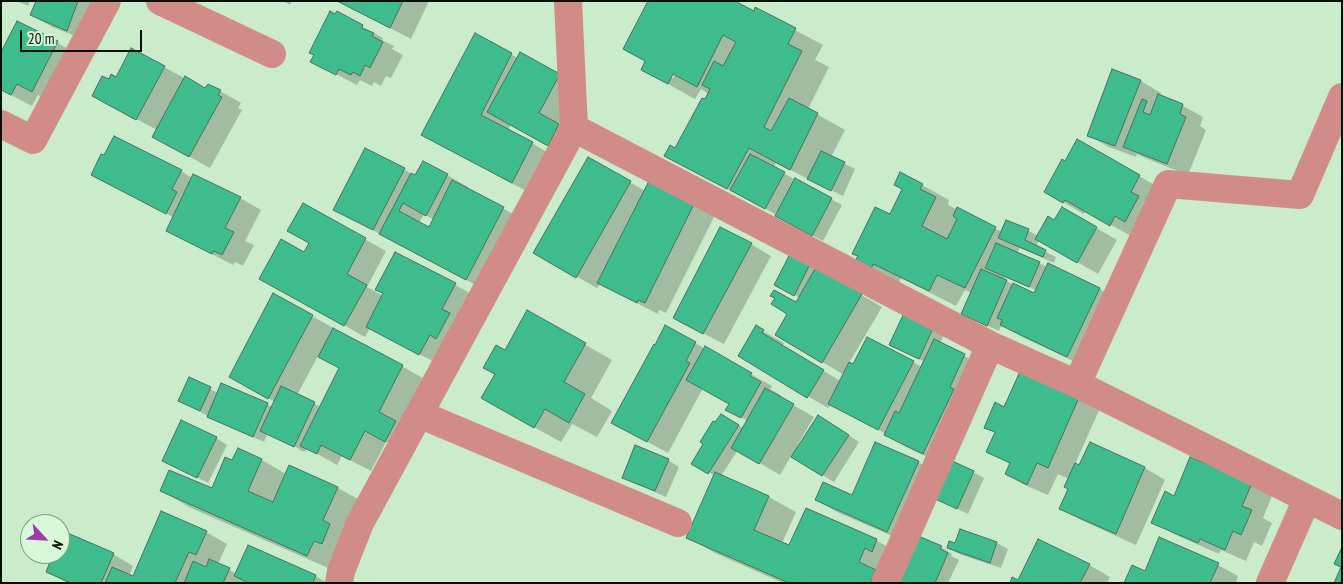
<!DOCTYPE html>
<style>
body{margin:0}
#map{position:relative;width:1343px;height:584px;overflow:hidden;background:#cbecca;font-family:"PT Sans Narrow",sans-serif}
canvas{display:block}
.frame{position:absolute;inset:0;border:2px solid #061106;pointer-events:none}
.north{position:absolute;left:20px;top:514px;width:50px;height:50px;box-sizing:border-box;background:#d8f9d7;border:1px solid #849c83;border-radius:50%;rotate:115deg;font-size:14px;font-weight:700;line-height:20px;text-align:center;color:#061106}
.north::after{content:'';display:block;margin:auto;width:18px;height:22px;background:#9c3ca4;clip-path:polygon(50% 0,100% 100%,50% 72%,0 100%)}
.scale{position:absolute;left:20px;top:30px;width:122px;height:22px;box-sizing:border-box;border:2px solid #061106;border-top:0;padding-left:6px;font-size:15px;line-height:18px;white-space:nowrap;color:#061106;-webkit-text-stroke:4px #d8f9d7;paint-order:stroke}
</style>
<div id="map">
<canvas width="1343" height="584"></canvas>
<div class="frame"></div>
<div class="north">N</div>
<div class="scale">20 m</div>
</div>
<script>
const c = document.querySelector('canvas').getContext('2d');
c.lineJoin = 'round';
function paint(path, color) { c.fillStyle = color; c.fill(path, 'evenodd'); }
const toPath = rows => new Path2D(rows.map(r => 'M' + r).join(''));
function strokePath(path, color, width, dash) { c.strokeStyle = color; c.lineWidth = width; c.lineCap = dash ? 'butt' : 'round'; c.setLineDash(dash || []); c.stroke(path); }
paint(toPath([
 [17,1,30,1,28,6],
 [35,1,104,1,88,41,52,27,31,15,36,2],
 [283,1,292,1,290,5],
 [338,1,429,1,411,39],
 [756,9,823,45,815,60,829,67,808,109,845,130,831,157,855,169,843,196,776,163,774,168,842,205,823,241,787,222,755,202,755,203,693,171,666,156,676,150,709,94,701,89,695,99,642,70,754,12],
 [675,68,677,70,673,78,670,78],
 [337,13,383,38,382,40,394,46,392,49,403,55,391,78,386,76,381,86,374,82,372,86,360,80,357,85,311,61],
 [18,22,78,54,53,103,38,95,32,106,1,90,1,55],
 [475,35,518,58,580,87,559,125,579,137,569,156,511,124,508,130,560,159,539,198,423,135],
 [164,67,206,90,220,91,241,103,238,108,242,110,210,168,174,148,157,130,114,107,109,80],
 [1141,81,1161,93,1160,96,1183,106,1203,117,1200,126,1206,130,1188,175,1145,158,1137,154,1136,157,1109,147,1088,135],
 [1078,141,1160,188,1131,236,1086,211,1084,214,1045,192],
 [366,149,416,176,447,175,468,187,467,189,524,220,487,291,335,210],
 [424,214,434,220,429,228,419,223],
 [588,158,645,191,650,181,715,215,666,313,659,310,658,314,600,284,597,288,535,253],
 [181,171,192,178,240,198,261,210,245,241,254,245,243,266,235,262,233,265,188,242,167,230,173,217,113,186],
 [922,185,949,200,948,205,1002,232,1007,222,1029,231,1038,236,1055,221,1062,208,1117,240,1098,274,1039,240,1036,247,1056,257,1054,263,1020,248,1017,253,1047,267,1048,264,1100,289,1120,301,1088,368,1022,337,1001,325,999,331,962,314,972,293,965,290,956,306,901,278,899,284,856,261,891,216],
 [1005,277,1036,290,1034,294,1004,280],
 [303,205,386,251,367,287,383,296,396,254,476,296,440,365,370,328,365,337,261,278,305,253,310,243],
 [751,244,771,256,724,344,695,329],
 [810,265,882,307,849,363,854,366,868,339,922,367,925,362,890,345,905,313,945,333,940,343,985,367,944,465,906,447,886,434,831,404,828,408,739,356,756,327,784,343,782,346,842,382,844,375,776,334,800,298,776,284],
 [274,295,423,378,400,424,406,452,386,442,371,471,342,456,337,465,307,448,305,452,299,450,300,449,271,435,271,436,267,434,264,442,219,422,180,401,210,389,218,393,267,404,272,407,275,402,230,376],
 [318,356,340,368,321,407,297,395],
 [528,312,612,360,591,398,612,411,597,437,572,424,561,442,510,414,496,374,505,352],
 [666,327,772,386,770,389,781,395,779,397,814,417,798,444,800,445,829,422,859,442,834,482,791,456,780,475,738,450,721,476,769,497,796,512,782,543,790,547,876,540,903,556,941,547,952,554,951,556,959,560,948,583,783,583,715,553,688,538,715,476,693,463,721,415,743,428,748,421,727,409,730,404,703,388,668,453,633,434,655,346],
 [1023,368,1101,406,1075,464,1080,467,1090,444,1145,468,1165,480,1136,545,1081,520,1060,508,1069,489,1069,479,1058,474,1048,495,1027,486,1007,474,1010,464,988,451,996,433,986,427,1005,408],
 [216,438,227,445,208,483,164,461],
 [238,450,262,460,286,474,338,488,365,503,335,571,189,507,162,491,212,490,233,462],
 [668,460,679,467,666,497,634,483,623,477],
 [918,462,939,474,908,543,837,512,816,500,853,496],
 [973,472,984,478,968,514,935,498],
 [1251,484,1272,496,1263,518,1272,523,1262,546,1254,542,1246,561,1221,550,1219,554,1174,534,1153,522,1174,497],
 [961,531,997,543,1008,549,1001,568,959,554,948,548,956,544],
 [206,532,227,544,218,564,237,574,249,546,316,576,327,583,67,583,47,571,54,554,60,554,60,541,113,554,133,566,129,576,133,577],
 [1089,565,1110,577,1107,583,1011,583],
 [1218,565,1238,576,1236,583,1125,583,1146,572]
]), '#0003');
const building = toPath([
 [36,1,78,1,67,31,30,15,36,1],
 [337,1,403,1,390,28,337,1],
 [648,1,735,1,754,11,755,7,796,28,788,44,802,51,764,127,771,131,789,98,818,113,790,170,749,148,727,189,664,156,670,145,675,148,702,98,705,99,710,89,702,85,714,61,723,66,736,42,723,35,697,87,673,74,668,84,641,70,645,61,623,49,648,1],
 [330,11,335,14,337,11,363,25,362,28,374,33,372,36,383,42,370,68,365,65,360,76,353,72,351,75,339,69,336,75,310,62,314,55,309,53,330,11],
 [17,21,58,41,32,92,17,84,11,95,1,90,1,52,17,21],
 [475,33,512,53,481,115,533,142,512,183,421,135,475,33],
 [131,48,165,66,136,120,92,96,102,76,109,79,111,74,116,77,131,48],
 [520,52,560,74,539,113,559,124,548,146,487,112,520,52],
 [1112,69,1141,80,1115,146,1087,136,1112,69],
 [185,76,205,88,208,84,221,90,218,95,222,97,189,157,152,137,185,76],
 [1158,94,1183,104,1180,114,1186,117,1167,164,1123,147,1142,99,1147,101,1143,112,1150,115,1158,94],
 [114,136,182,170,172,189,177,192,166,214,91,175,101,154,104,155,114,136],
 [1077,139,1140,175,1131,192,1139,196,1125,222,1115,216,1110,226,1065,200,1063,203,1044,192,1062,159,1065,161,1077,139],
 [365,148,405,168,373,230,333,210,365,148],
 [821,151,845,162,831,191,807,179,821,151],
 [750,154,785,172,765,209,730,190,750,154],
 [588,157,631,181,576,278,533,253,588,157],
 [423,161,448,174,426,216,403,203,399,211,429,227,452,180,504,207,466,280,379,234,411,173,415,175,423,161],
 [900,172,923,184,920,189,936,197,922,226,947,239,957,219,953,216,957,207,996,227,965,288,937,275,929,291,873,264,871,269,855,261,858,256,852,254,875,207,890,214,902,189,894,185,900,172],
 [193,174,241,197,225,228,234,232,222,255,214,251,212,254,166,231,193,174],
 [795,178,832,198,812,236,775,216,795,178],
 [650,179,695,202,645,303,638,300,637,303,597,283,650,179],
 [303,203,366,238,347,274,367,285,344,326,259,279,281,239,304,252,309,243,287,231,303,203],
 [1062,207,1097,227,1077,263,1035,239,1048,216,1054,220,1062,207],
 [1006,220,1029,229,1025,240,1046,250,1043,257,998,238,1006,220],
 [720,227,752,243,703,334,673,318,720,227],
 [996,243,1040,262,1029,287,985,268,996,243],
 [395,252,456,283,442,309,450,313,436,339,430,335,419,355,366,327,383,293,375,290,395,252],
 [790,254,810,264,794,296,774,285,790,254],
 [1048,263,1100,288,1067,357,1000,325,1002,320,997,318,1013,283,1034,293,1048,263],
 [816,267,862,294,822,363,775,335,787,314,771,304,775,298,770,296,774,290,796,302,816,267],
 [981,269,1007,280,987,326,961,314,981,269],
 [273,293,313,315,268,399,229,377,273,293],
 [527,310,586,343,564,382,585,394,569,423,545,409,534,428,481,398,495,374,483,368,496,345,505,350,527,310],
 [905,311,934,326,919,359,889,345,905,311],
 [665,325,696,342,686,361,690,363,647,442,611,423,654,344,655,345,665,325],
 [756,325,764,330,762,333,824,370,807,398,738,356,756,325],
 [333,328,403,365,379,412,396,421,385,442,365,431,350,460,321,445,317,454,300,446,339,368,318,357,333,328],
 [867,337,914,361,878,430,828,404,849,362,853,364,867,337],
 [934,339,965,354,950,387,954,389,923,454,884,435,895,411,899,413,934,339],
 [705,346,752,373,750,376,761,382,741,418,725,410,729,404,686,380,705,346],
 [1022,367,1081,393,1048,468,1037,463,1027,485,1005,474,1010,463,986,452,995,432,984,428,995,402,1004,407,1022,367],
 [189,377,211,387,200,411,178,401,189,377],
 [221,383,268,403,253,437,207,417,221,383],
 [281,386,315,402,294,447,260,431,281,386],
 [765,388,794,404,759,464,731,448,765,388],
 [721,414,739,425,708,474,691,464,703,444,700,442,713,421,715,422,721,414],
 [818,415,849,435,822,476,791,457,818,415],
 [181,420,217,437,197,478,162,461,181,420],
 [875,442,919,461,887,532,815,500,823,482,852,495,875,442],
 [1090,442,1145,467,1116,534,1059,509,1068,489,1064,487,1075,463,1079,465,1090,442],
 [635,445,669,459,655,491,622,478,635,445],
 [238,448,262,459,248,491,273,502,289,465,338,487,323,520,330,524,322,544,314,541,307,556,160,491,169,470,212,488,225,457,232,460,238,448],
 [1190,457,1252,483,1242,506,1252,510,1241,535,1233,531,1225,550,1200,539,1198,543,1151,523,1165,491,1174,496,1190,457],
 [950,460,974,471,957,509,933,498,950,460],
 [715,472,769,496,754,530,789,545,806,508,877,539,872,552,865,548,859,562,876,570,870,583,789,583,686,538,715,472],
 [161,511,207,531,196,555,189,552,175,583,105,583,112,567,133,576,161,511],
 [960,529,997,542,990,563,947,548,949,541,955,543,960,529],
 [63,531,114,553,101,583,71,583,46,572,53,554,60,554,60,538,63,531],
 [916,535,942,546,940,549,948,553,935,583,899,583,916,535],
 [1159,537,1219,563,1210,583,1124,583,1132,565,1145,571,1159,537],
 [1038,539,1090,564,1080,583,1010,583,1012,577,1018,580,1038,539],
 [248,545,316,575,313,583,249,583,234,576,248,545],
 [1342,547,1342,583,1334,583,1341,567,1334,564,1342,547],
 [209,559,230,568,223,583,184,583,193,561,206,567,209,559]
]);
paint(building, '#3fbc8e');
strokePath(building, '#46715e', 1);
strokePath(toPath([
 [160,1,272,54],
 [1,124,33,140,107,1],
 [574,128,990,345,1077,384,1342,516],
 [1077,384,1168,184,1300,195,1342,97],
 [419,414,678,523],
 [339,583,341,571,360,523,574,128,568,1],
 [885,583,990,345],
 [1270,583,1307,499]
]), '#d18c87', 28);
</script>
